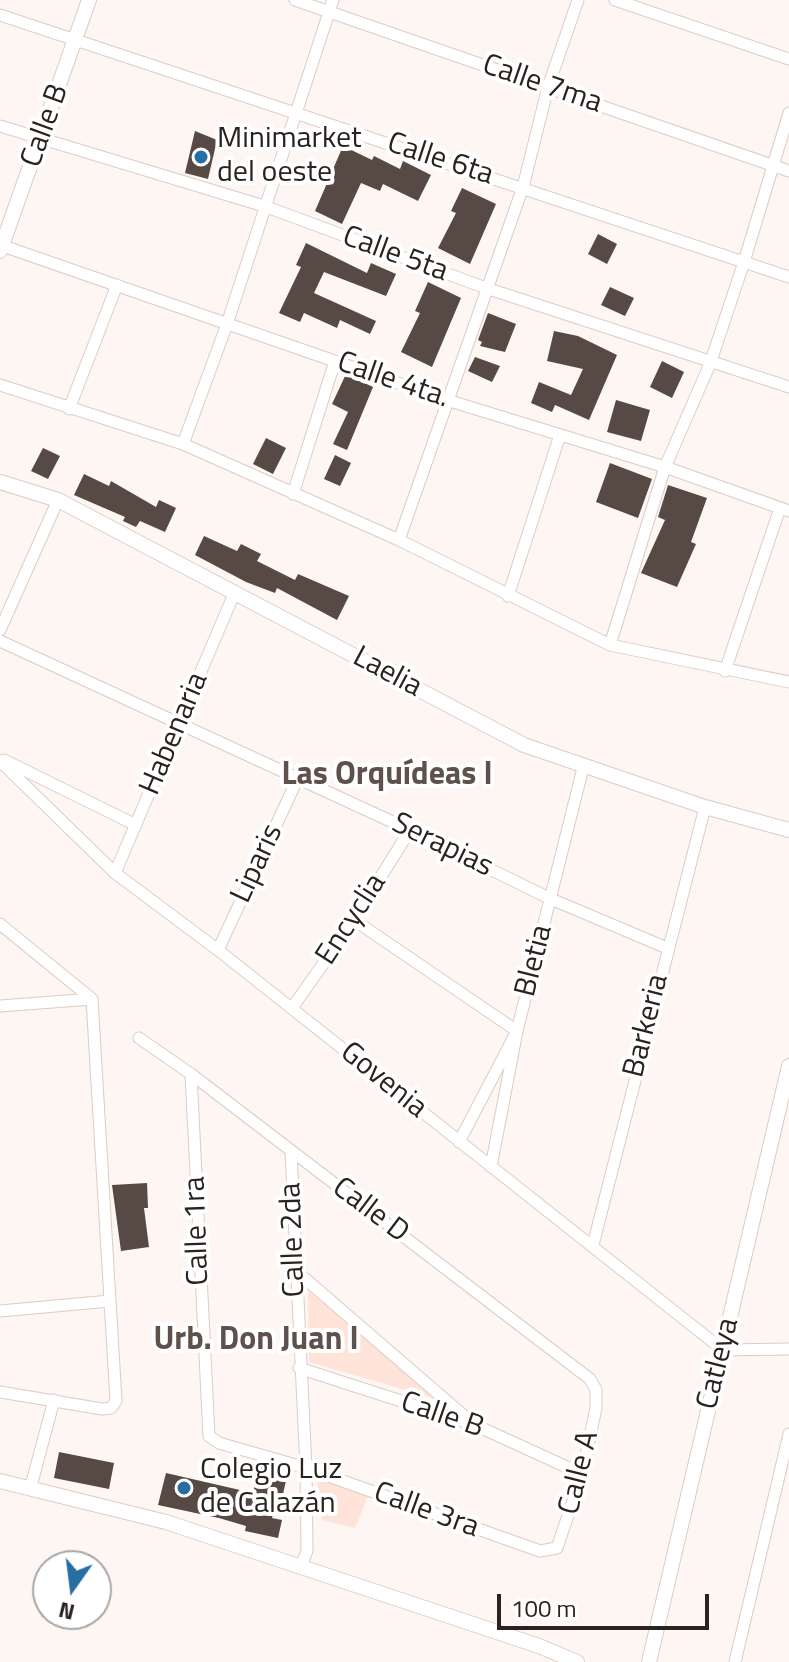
<!DOCTYPE html>
<meta charset="utf-8">
<style>
body{margin:0}
#map{position:relative;width:789px;height:1662px;overflow:hidden;background:#fdf6f3;font-family:"Titillium Web",sans-serif}
canvas{display:block}
.north{position:absolute;left:32px;top:1550px;width:80px;height:80px;box-sizing:border-box;background:#fff;border:2px solid #a9a7a6;border-radius:50%;rotate:194deg;font-size:22px;font-weight:700;line-height:32px;text-align:center;color:#292320}
.north::after{content:'';display:block;margin:auto;width:28px;height:36px;background:#276fa3;clip-path:polygon(50% 0,100% 100%,50% 72%,0 100%)}
.scale{position:absolute;left:497px;top:1594px;width:212px;height:36px;box-sizing:border-box;border:4px solid #292320;border-top:0;padding-left:10px;font-size:24px;line-height:28px;white-space:nowrap;color:#292320;-webkit-text-stroke:6px #fff;paint-order:stroke}
</style>
<div id="map">
<canvas width="789" height="1662"></canvas>
<div class="north">N</div>
<div class="scale">100 m</div>
</div>
<script>
const c = document.querySelector('canvas').getContext('2d');
c.lineJoin = 'round';
function paint(path, color) { c.fillStyle = color; c.fill(path, 'evenodd'); }
const toPath = rows => new Path2D(rows.map(r => 'M' + r).join(''));
function strokePath(path, color, width, dash) { c.strokeStyle = color; c.lineWidth = width; c.lineCap = dash ? 'butt' : 'round'; c.setLineDash(dash || []); c.stroke(path); }
function drawText(font, color, halo, rows, align = 'center') {
  c.font = font + ' "Titillium Web",sans-serif'; c.lineWidth = 8; c.setLineDash([]); c.textBaseline = 'middle'; c.strokeStyle = halo; c.fillStyle = color; for (const [text, x, y, turn = 0] of rows) {
    c.save(); c.translate(x, y); c.rotate((+turn || 0) * Math.PI / 180); c.textAlign = isNaN(turn) ? turn : align; if (halo) c.strokeText(text, 0, 0); c.fillText(text, 0, 0); c.restore();
  }
}
paint(toPath([
 [308,1291,454,1404,309,1362],
 [317,1478,368,1496,355,1528,322,1520]
]), '#ffe3d8');
paint(toPath([
 [195,131,217,140,208,179,185,173],
 [343,146,372,160,374,156,400,169,403,161,431,175,418,201,383,184,380,191,361,183,342,224,315,211],
 [462,188,496,204,470,264,438,248,456,213,451,211],
 [598,234,617,244,607,264,588,254],
 [306,243,367,273,371,263,396,274,386,296,324,272,314,293,376,321,370,334,340,320,337,328,304,313,300,322,279,313,301,267,296,265],
 [428,282,461,298,432,367,401,352,420,313,415,311],
 [610,287,634,298,625,316,601,305],
 [488,313,516,324,505,352,480,346,482,342,478,340],
 [554,331,578,336,617,355,589,420,555,405,552,412,531,403,539,382,571,395,583,369,547,361],
 [475,357,500,366,492,382,468,371],
 [662,361,684,372,672,398,650,387],
 [346,374,373,387,347,450,333,444,348,412,332,404],
 [616,400,650,410,641,441,607,432],
 [266,438,286,448,273,474,253,464],
 [43,448,60,456,48,479,31,471],
 [335,455,351,463,340,486,324,479],
 [610,463,652,479,638,518,596,502],
 [84,474,109,486,111,481,156,507,159,500,176,508,165,532,140,521,136,527,123,521,125,517,74,495],
 [668,485,707,498,691,542,696,544,677,587,641,573,665,520,658,517],
 [204,536,237,551,241,544,261,554,257,561,295,580,298,574,349,596,337,620,277,588,275,593,246,582,195,555],
 [147,1183,148,1208,144,1208,149,1247,121,1251,112,1185],
 [59,1452,114,1463,109,1489,54,1478],
 [260,1464,288,1472,283,1494,278,1493,272,1518,282,1520,278,1538,245,1531,246,1526,219,1518,158,1505,166,1473,253,1493]
]), '#574a44');
const minor = toPath([
 [295,0,789,171],
 [615,0,789,59],
 [0,15,789,277],
 [0,126,264,206,486,288,789,387],
 [0,245,450,401,665,467,789,511],
 [0,385,183,444,399,540,610,645,789,682],
 [69,409,117,285],
 [183,444,227,324,333,0],
 [293,494,335,361],
 [399,540,523,187,548,87,578,0],
 [508,596,560,435],
 [0,630,58,500],
 [0,641,410,830,551,899,667,948],
 [610,645,665,467,710,364,744,262,789,113],
 [725,671,780,508],
 [4,760,136,825],
 [0,761,115,873,218,950,723,1350,789,1349],
 [115,873,234,594],
 [354,920,517,1031,491,1167],
 [0,924,92,999,116,1401,111,1408,102,1409,0,1392],
 [218,950,298,778],
 [0,1006,92,999],
 [292,1008,354,920,410,830],
 [139,1038,191,1074,590,1379,596,1390,596,1408,582,1474,557,1548,540,1551,306,1468,219,1443,209,1436,191,1074],
 [459,1142,517,1031,583,768],
 [291,1151,306,1468,307,1551,301,1566],
 [593,1245,705,807],
 [295,1270,471,1422],
 [0,1311,110,1301],
 [299,1368,475,1425,582,1474],
 [31,1486,54,1400],
 [735,1662,789,1434]
]);
const tertiary = toPath([
 [0,251,89,0],
 [0,482,58,500,524,745,705,807,789,830],
 [0,1481,166,1522,539,1646,577,1662],
 [649,1662,789,1066]
]);
strokePath(minor, '#dcccc6', 13);
strokePath(tertiary, '#dcccc6', 16);
strokePath(minor, '#fff', 11);
strokePath(tertiary, '#fff', 14);
for (const [x, y, r, color] of [
 [201,157,8,"#276fa3"],
 [184,1488,8,"#276fa3"]
]) { const dot = new Path2D(); dot.arc(x, y, r, 0, 2 * Math.PI); c.fillStyle = color; c.fill(dot); strokePath(dot, '#fff', 3); }
drawText('30px', '#292320', '#fff', [
 ["Calle 7ma",542,85,19],
 ["Calle B",46,126,-70],
 ["Calle 6ta",440,160,18],
 ["Calle 5ta",395,255,20],
 ["Calle 4ta.",393,381,19],
 ["Laelia",387,673,28],
 ["Habenaria",175,734,-67],
 ["Serapias",442,846,26],
 ["Liparis",258,864,-65],
 ["Encyclia",352,920,-57],
 ["Bletia",535,961,-76],
 ["Barkeria",647,1026,-76],
 ["Govenia",383,1081,39],
 ["Calle D",370,1211,37],
 ["Calle 1ra",198,1231,-92],
 ["Calle 2da",294,1240,-92],
 ["Catleya",719,1364,-76],
 ["Calle B",442,1416,19],
 ["Calle A",580,1473,-76],
 ["Calle 3ra",426,1511,20]
]);
drawText('30px', '#292320', '#fff', [
 ["Minimarket",217,140],
 ["del oeste",217,174],
 ["Colegio Luz",200,1471],
 ["de Calazán",200,1505]
], 'left');
drawText('bold 32px', '#5e514b', '#fff', [
 ["Las Orquídeas I",387,776],
 ["Urb. Don Juan I",256,1341]
]);
</script>
